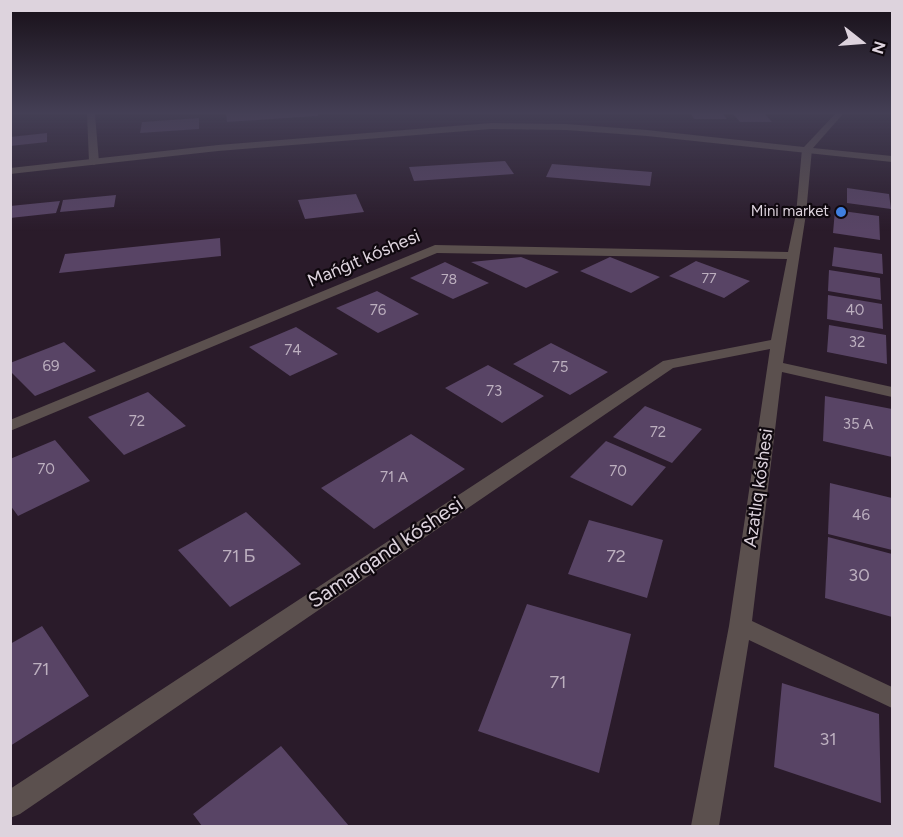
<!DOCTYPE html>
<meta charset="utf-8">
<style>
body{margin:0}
#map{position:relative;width:903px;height:837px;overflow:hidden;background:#2a1b2a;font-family:Figtree,sans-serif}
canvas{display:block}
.frame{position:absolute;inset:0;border:12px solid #ddd3dd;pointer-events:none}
.north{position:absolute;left:831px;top:12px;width:60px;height:60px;-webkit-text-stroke:4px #0f080e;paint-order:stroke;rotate:107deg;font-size:16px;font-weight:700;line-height:24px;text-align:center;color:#ddd3dd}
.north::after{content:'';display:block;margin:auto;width:21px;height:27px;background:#ddd3dd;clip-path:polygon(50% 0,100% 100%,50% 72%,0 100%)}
</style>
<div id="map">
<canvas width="903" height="837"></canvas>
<div class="frame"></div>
<div class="north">N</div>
</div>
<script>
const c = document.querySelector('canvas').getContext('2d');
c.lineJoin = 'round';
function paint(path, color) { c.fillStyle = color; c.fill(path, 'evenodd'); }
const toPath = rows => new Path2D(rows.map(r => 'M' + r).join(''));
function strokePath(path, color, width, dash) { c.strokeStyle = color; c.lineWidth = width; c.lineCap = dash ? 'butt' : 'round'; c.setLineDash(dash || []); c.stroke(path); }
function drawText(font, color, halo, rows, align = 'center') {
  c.font = font + ' Figtree,sans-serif'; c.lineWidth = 4.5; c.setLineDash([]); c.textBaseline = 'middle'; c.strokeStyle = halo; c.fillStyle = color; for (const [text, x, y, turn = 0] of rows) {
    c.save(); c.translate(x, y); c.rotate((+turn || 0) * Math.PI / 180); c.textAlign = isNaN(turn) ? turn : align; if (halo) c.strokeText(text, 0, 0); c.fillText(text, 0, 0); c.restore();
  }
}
paint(toPath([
 [226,114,318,114,318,116,227,122],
 [691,114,723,114,727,119,694,119],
 [733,114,765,114,772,122,740,122],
 [199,118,199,129,140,133,142,122],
 [47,133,47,142,10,146,10,137],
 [505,161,514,174,414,181,409,167],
 [552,164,652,172,650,186,546,177],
 [847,188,889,194,891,209,847,203],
 [356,194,364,212,305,219,298,200],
 [116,195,114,207,60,212,63,200],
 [60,201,56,213,10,218,10,206],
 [835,210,879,216,880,240,833,233],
 [220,238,221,256,59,273,65,254],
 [834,247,882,254,883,274,832,266],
 [521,257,559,272,526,288,471,262],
 [610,257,660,277,631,293,580,271],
 [696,261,750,281,724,298,669,276],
 [445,262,489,283,453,299,410,278],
 [829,270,880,278,881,300,828,291],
 [377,291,419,314,378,333,336,308],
 [828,295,882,304,883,329,827,319],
 [829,325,886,335,887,364,827,352],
 [296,327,338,354,290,376,249,347],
 [64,342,96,371,35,396,10,371,10,363],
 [551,343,608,372,570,395,513,364],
 [488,365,544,396,502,423,445,388],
 [148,392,186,426,124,455,88,417],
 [825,396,892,409,892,457,823,441],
 [645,406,702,429,672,463,613,437],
 [411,434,465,469,374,529,321,488],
 [55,440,90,481,18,516,10,505,10,459],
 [606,441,666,467,632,506,570,477],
 [830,483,892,498,892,550,828,534],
 [246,512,301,564,230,607,178,550],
 [589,520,663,540,647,598,568,574],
 [828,537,892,554,892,617,825,598],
 [527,604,631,634,599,773,478,731],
 [42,626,89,696,10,746,10,644],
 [782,683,879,714,881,803,774,767],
 [281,746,349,826,202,826,193,814]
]), '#584465');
paint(toPath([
 [87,114,95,114,99,162,94,165,89,162,87,114],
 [807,146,812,149,806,214,783,363,892,387,892,397,782,372,752,621,892,687,892,708,749,640,719,826,691,826,729,626,770,349,673,368,20,814,10,818,10,789,663,361,771,340,787,259,437,253,10,431,10,420,435,245,788,252,796,214,802,149,807,146]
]), '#5b504e');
paint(toPath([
 [835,114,843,114,813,148,892,156,892,162,647,136,566,130,491,129,218,151,10,174,10,168,218,145,491,123,566,124,647,130,804,147,835,114]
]), '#5b504e');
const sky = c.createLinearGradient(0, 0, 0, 231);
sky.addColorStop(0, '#170f17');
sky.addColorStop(0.49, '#443f55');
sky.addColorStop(1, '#443f5500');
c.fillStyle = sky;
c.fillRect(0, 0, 903, 231);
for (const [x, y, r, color] of [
 [841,212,6,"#3f7fe0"]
]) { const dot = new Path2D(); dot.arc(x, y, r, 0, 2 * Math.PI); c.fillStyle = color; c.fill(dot); strokePath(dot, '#0f080e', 2); }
drawText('14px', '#bcafbf', null, [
 ["77",709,279],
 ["78",449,280]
]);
drawText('15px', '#ddd3dd', '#0f080e', [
 ["Mini market",829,212]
], 'right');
drawText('15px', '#bcafbf', null, [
 ["76",378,311],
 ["40",855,311],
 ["32",857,343],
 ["74",293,351],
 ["69",51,367],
 ["75",560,368],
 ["73",494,392],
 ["72",137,422],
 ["35 А",858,425],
 ["72",658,433],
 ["70",46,470],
 ["70",618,472],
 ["71 А",394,478],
 ["46",861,516]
]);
drawText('18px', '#ddd3dd', '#0f080e', [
 ["Mańǵıt kóshesi",364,259,-23],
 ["Azatlıq kóshesi",759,488,-82]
]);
drawText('18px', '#bcafbf', null, [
 ["71 Б",239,557],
 ["72",616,557],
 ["30",859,576],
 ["71",41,670],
 ["71",558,683],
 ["31",828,740]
]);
drawText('21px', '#ddd3dd', '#0f080e', [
 ["Samarqand kóshesi",386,553,-34]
]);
</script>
